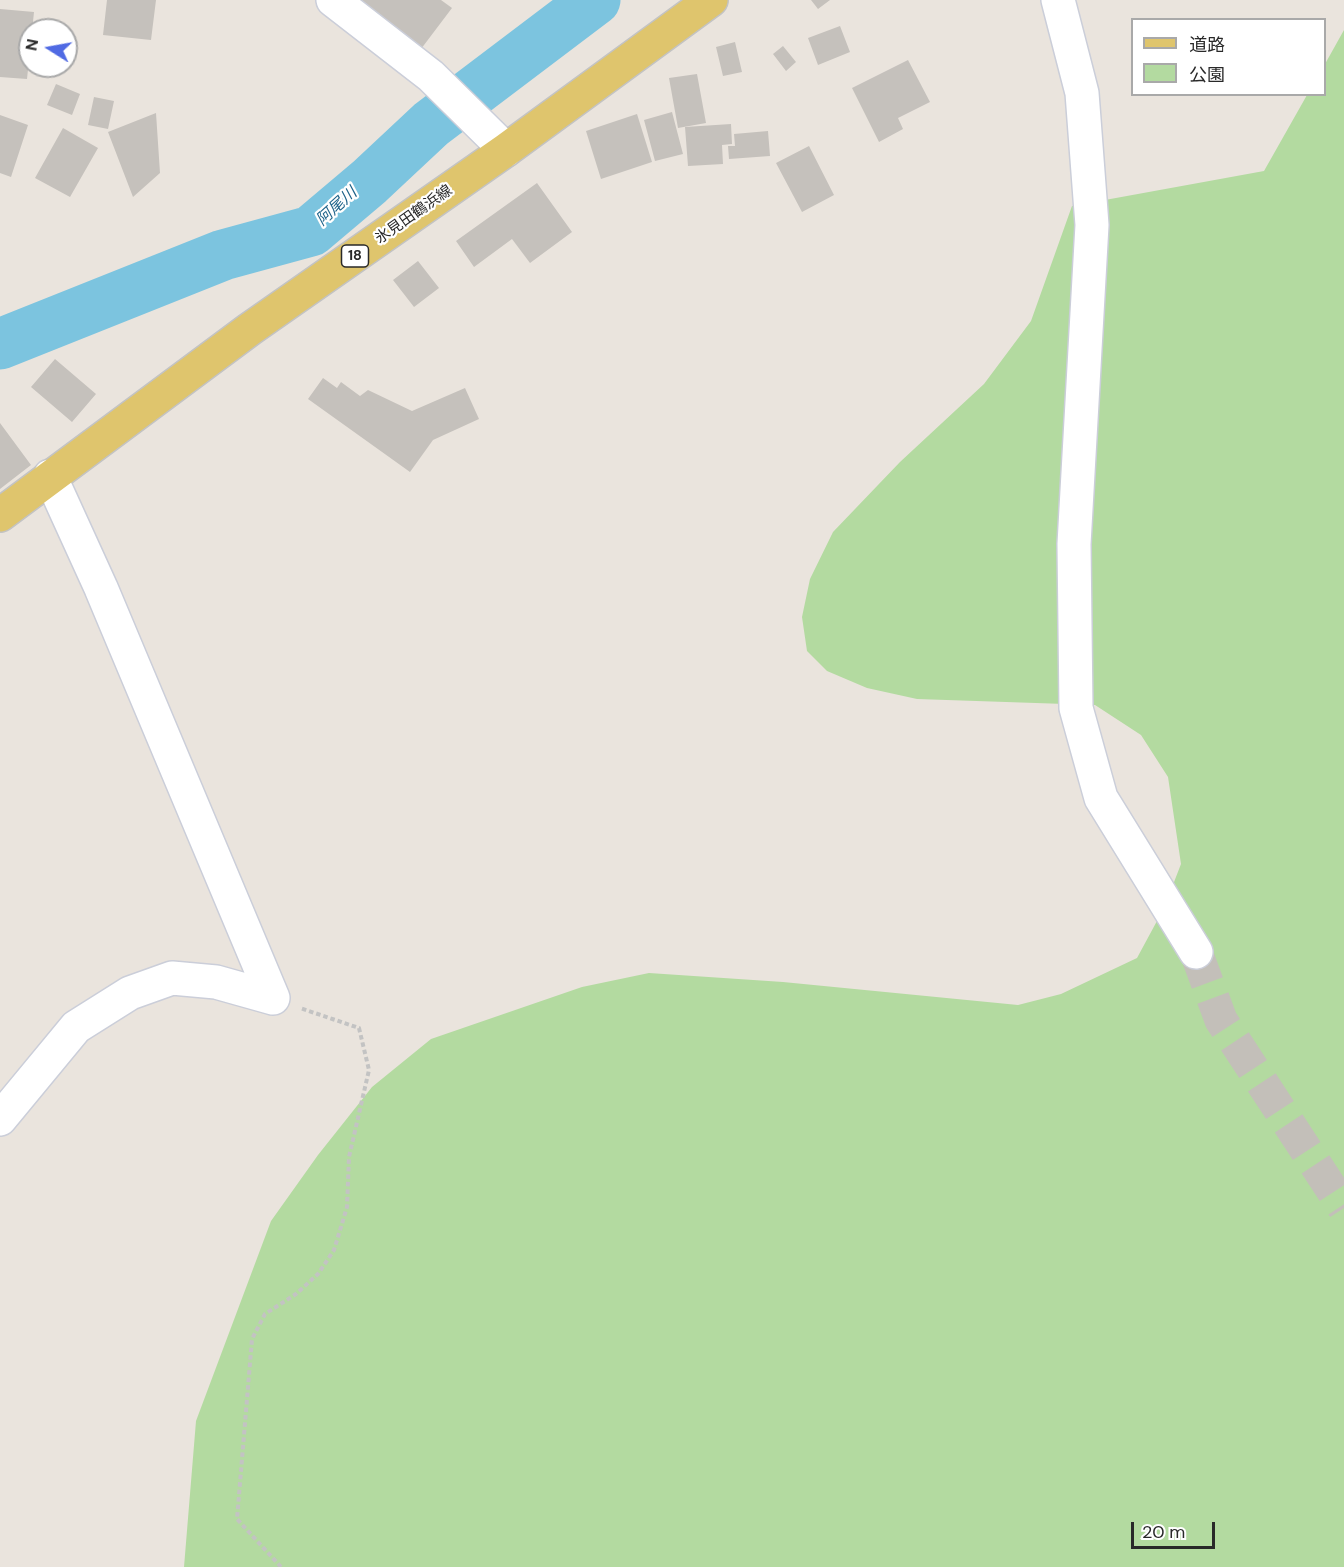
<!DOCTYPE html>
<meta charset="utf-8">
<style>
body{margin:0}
#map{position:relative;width:1344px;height:1567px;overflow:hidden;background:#eae4dd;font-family:"DM Sans","Noto Sans JP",sans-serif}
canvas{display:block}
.legend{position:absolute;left:1131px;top:18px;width:195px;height:78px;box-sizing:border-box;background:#fff;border:2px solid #a9a9a9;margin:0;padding:8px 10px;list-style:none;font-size:18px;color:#292929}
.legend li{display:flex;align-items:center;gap:12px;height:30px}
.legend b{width:30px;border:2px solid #a9a9a9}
.north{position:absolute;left:18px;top:18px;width:60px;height:60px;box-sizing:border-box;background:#fff;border:2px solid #a9a9a9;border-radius:50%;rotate:281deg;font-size:16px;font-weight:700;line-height:24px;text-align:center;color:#292929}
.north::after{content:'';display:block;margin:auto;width:21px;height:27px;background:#506ae3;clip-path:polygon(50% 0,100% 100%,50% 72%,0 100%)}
.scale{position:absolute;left:1131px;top:1522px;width:84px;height:27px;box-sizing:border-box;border:3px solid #292929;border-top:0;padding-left:8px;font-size:18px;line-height:21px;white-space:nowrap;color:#292929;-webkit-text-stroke:4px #fff;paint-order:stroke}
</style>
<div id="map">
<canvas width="1344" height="1567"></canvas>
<ul class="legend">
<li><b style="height:8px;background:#dfc56d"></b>道路</li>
<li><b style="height:16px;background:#b3daa0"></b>公園</li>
</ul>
<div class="north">N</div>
<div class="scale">20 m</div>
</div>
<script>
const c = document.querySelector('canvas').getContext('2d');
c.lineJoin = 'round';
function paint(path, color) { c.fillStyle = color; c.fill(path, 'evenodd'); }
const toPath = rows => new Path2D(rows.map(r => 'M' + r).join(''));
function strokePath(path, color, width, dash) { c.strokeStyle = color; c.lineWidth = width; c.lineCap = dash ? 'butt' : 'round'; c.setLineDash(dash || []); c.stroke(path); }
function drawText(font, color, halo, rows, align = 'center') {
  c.font = font + ' "DM Sans","Noto Sans JP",sans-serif'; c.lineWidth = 4.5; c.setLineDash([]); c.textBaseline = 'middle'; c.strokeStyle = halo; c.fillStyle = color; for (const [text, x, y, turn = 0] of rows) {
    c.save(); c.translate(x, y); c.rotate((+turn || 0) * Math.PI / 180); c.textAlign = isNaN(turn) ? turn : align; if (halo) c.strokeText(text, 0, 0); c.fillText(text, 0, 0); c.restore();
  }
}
paint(toPath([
 [1344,30,1344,1567,184,1567,196,1421,271,1221,318,1155,372,1087,431,1039,582,987,649,973,783,982,1018,1005,1061,994,1137,958,1164,908,1181,864,1168,777,1141,735,1095,705,917,699,867,688,827,671,807,651,802,617,810,579,833,532,900,462,984,384,1031,321,1072,206,1264,171,1307,95,1324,94,1325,64]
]), '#b3daa0');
strokePath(toPath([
 [0,344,223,255,311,231,369,182,431,124,595,0]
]), '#7cc4df', 51);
paint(toPath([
 [107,0,156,0,151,40,103,35],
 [357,0,441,0,452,8,421,49],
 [811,0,830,0,818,9],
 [0,9,34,12,27,79,0,77],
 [840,26,850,52,818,65,808,38],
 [735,42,742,72,723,76,716,47],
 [783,46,796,62,786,71,773,54],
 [908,60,930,102,898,118,903,129,879,142,852,88],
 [697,74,706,123,678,128,669,78],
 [56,84,80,94,72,115,47,105],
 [94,97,114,101,108,129,88,125],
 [672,112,683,154,655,161,644,120],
 [156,113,160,173,133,197,108,132],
 [637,114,652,162,601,179,586,131],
 [0,115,28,125,11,177,0,173],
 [731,124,732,144,722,145,723,164,688,166,685,127],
 [63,128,98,148,70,197,35,178],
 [768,131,770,156,729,159,728,146,735,146,734,134],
 [809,146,834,195,802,212,776,163],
 [537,183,572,232,530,263,512,239,474,267,456,241],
 [418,261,439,288,414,307,393,280],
 [55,359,96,394,72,422,31,387],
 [323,378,337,388,341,382,360,396,368,390,412,411,465,388,479,419,433,440,410,472,308,399],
 [0,423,31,465,0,489]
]), '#c5c1bc');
strokePath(toPath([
 [1196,952,1221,1020,1344,1208]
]), '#c3bfb9', 33, [33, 16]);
const minor = toPath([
 [333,0,431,76,506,150],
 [1058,0,1082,93,1092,225,1074,544,1076,708,1101,798,1196,952],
 [50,476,101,588,273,998],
 [0,1119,76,1027,130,993,172,978,216,982,273,998]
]);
const major = toPath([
 [0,515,250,329,506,150,711,0]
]);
strokePath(minor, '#cbced9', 36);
strokePath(major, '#c3c3c3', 36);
strokePath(toPath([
 [281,1567,237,1519,252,1339,265,1314,296,1294,318,1274,334,1250,347,1207,349,1157,369,1070,359,1028,300,1008]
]), '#c3c3c3', 4, [4.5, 3]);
strokePath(minor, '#fff', 33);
strokePath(major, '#dfc56d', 33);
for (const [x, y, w] of [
 [355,256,27]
]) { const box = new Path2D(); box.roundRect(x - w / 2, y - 11, w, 22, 4.5); c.fillStyle = '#fff'; c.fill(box); strokePath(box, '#292929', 1.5); }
drawText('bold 14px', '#292929', null, [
 ["18",355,256]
]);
drawText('15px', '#292929', '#fff', [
 ["氷見田鶴浜線",414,215,-35]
]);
drawText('italic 16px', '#1e6389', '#fff', [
 ["阿尾川",337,207,-42]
]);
</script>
